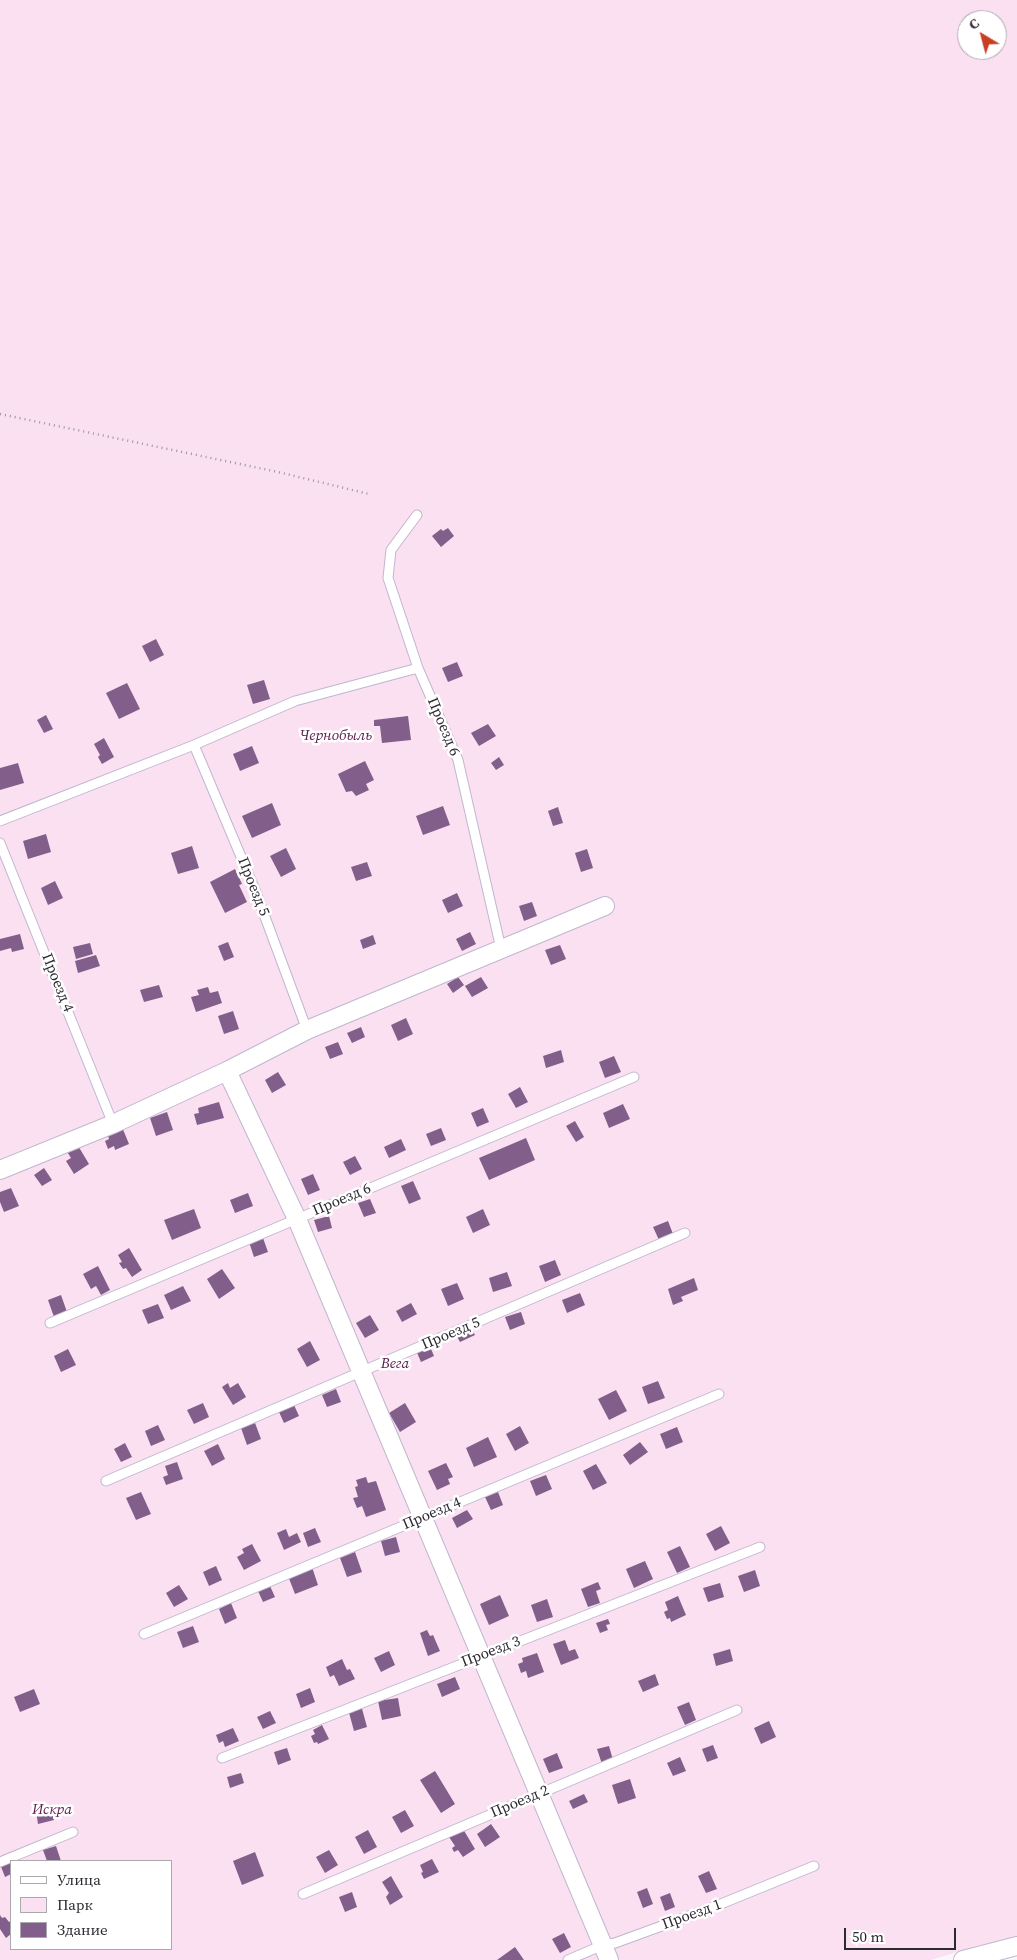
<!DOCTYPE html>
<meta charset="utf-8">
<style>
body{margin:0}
#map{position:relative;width:1017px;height:1960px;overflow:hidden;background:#f9f7fc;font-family:"Source Serif 4",serif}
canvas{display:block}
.legend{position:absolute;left:10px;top:1860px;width:162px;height:90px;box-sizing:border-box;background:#fff;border:1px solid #aba9ad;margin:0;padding:6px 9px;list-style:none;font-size:15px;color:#2c2931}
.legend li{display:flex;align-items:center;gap:10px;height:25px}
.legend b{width:25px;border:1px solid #aba9ad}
.north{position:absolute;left:957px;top:10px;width:50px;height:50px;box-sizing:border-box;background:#fff;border:1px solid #aba9ad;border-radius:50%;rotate:323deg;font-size:14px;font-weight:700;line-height:20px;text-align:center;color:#2c2931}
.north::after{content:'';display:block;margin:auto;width:18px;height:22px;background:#ca3f23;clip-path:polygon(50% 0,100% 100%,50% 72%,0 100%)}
.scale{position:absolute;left:844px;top:1928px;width:112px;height:22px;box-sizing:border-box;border:2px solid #2c2931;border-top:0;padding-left:6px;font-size:15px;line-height:18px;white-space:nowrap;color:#2c2931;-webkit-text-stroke:4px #fff;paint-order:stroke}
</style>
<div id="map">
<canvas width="1017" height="1960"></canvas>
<ul class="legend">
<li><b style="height:6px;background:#fff"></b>Улица</li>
<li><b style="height:14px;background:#fbe0f2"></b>Парк</li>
<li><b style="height:14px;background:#825e8b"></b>Здание</li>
</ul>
<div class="north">С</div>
<div class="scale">50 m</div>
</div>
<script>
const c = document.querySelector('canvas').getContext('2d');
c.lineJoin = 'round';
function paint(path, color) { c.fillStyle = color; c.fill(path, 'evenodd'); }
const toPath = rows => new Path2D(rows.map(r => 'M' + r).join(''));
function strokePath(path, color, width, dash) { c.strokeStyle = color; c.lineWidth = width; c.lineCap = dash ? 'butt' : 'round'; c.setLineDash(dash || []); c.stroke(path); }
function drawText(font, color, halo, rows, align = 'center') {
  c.font = font + ' "Source Serif 4",serif'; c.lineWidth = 5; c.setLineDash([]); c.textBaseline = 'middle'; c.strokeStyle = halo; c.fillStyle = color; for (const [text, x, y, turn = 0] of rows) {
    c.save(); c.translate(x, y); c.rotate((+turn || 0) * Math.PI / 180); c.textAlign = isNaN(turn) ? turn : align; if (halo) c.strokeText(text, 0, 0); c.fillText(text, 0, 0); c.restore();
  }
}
paint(toPath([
 [0,0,1017,0,1017,1939,977,1946,931,1960,0,1960],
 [967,20,997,20,997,50,967,50],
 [11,1861,171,1861,171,1949,11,1949]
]), '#fbe0f2');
paint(toPath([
 [448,528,454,536,441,547,432,536,441,529,443,531],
 [156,639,164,655,150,662,142,646],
 [457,662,463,676,448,682,442,668],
 [264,680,270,699,253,704,247,685],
 [127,683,140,709,119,719,106,693],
 [46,715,53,729,44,733,37,720],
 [408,716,411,740,382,743,380,726,374,726,374,720],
 [488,724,496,736,479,746,471,733],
 [104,738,114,757,102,764,98,757,100,755,94,744],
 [252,746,259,763,240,771,233,754],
 [499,757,504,765,496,770,491,763],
 [365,761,374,780,366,784,369,790,356,796,352,791,346,792,338,774],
 [18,763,24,783,0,790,0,768],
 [272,803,281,825,252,838,242,816],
 [443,806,450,825,423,835,416,816],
 [558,807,563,823,553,826,548,811],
 [46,834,51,852,28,859,23,841],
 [192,846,199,868,178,874,171,853],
 [286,848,296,869,281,877,270,856],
 [587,849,593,868,581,872,575,853],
 [367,862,372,876,356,881,351,867],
 [235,869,242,884,239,885,247,902,225,913,210,882],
 [55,881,63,898,48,905,41,888],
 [457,893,463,906,448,913,442,900],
 [532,902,537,916,524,921,519,906],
 [470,932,476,944,462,951,456,939],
 [20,934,24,949,12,952,11,948,0,951,0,939],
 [373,935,376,944,363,949,360,940],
 [228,942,234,957,224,961,218,946],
 [90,943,93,954,76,959,73,947],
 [560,945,566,959,551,965,545,950],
 [96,955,100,966,78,973,75,961],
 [458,977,464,985,453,993,447,984],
 [481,977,488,988,472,997,465,986],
 [159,985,163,997,144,1002,140,990],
 [208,987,210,993,218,991,222,1003,196,1012,191,997,199,995,197,990],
 [233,1011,239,1029,224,1034,218,1016],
 [406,1018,413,1034,398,1041,391,1025],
 [361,1027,365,1037,352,1043,347,1033],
 [338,1042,343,1054,330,1059,325,1047],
 [561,1050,564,1062,546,1068,543,1056],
 [614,1056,621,1072,605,1078,599,1062],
 [278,1072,286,1085,272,1093,265,1080],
 [520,1087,528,1102,516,1108,508,1094],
 [219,1102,224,1118,197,1125,194,1114,199,1113,198,1108],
 [623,1104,630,1119,609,1128,603,1113],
 [483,1108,489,1122,477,1127,471,1113],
 [167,1112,173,1130,156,1136,150,1118],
 [575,1121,584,1137,576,1142,566,1126],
 [122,1127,129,1144,115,1150,114,1146,108,1149,105,1141,109,1139,107,1133],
 [441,1128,446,1140,431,1146,426,1134],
 [526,1138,535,1160,489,1180,479,1158],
 [401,1139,406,1150,389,1158,384,1147],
 [77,1144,89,1164,74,1174,66,1161,71,1158,66,1150],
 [355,1156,362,1169,350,1175,343,1162],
 [44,1168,52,1180,42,1186,34,1175],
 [313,1174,320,1190,308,1195,301,1179],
 [413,1181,421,1199,409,1204,401,1186],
 [11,1188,19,1206,4,1212,0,1202,0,1192],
 [248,1193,253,1206,235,1213,230,1200],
 [370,1199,376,1213,364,1217,358,1203],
 [194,1209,201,1228,172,1240,164,1220],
 [483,1209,490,1225,473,1233,466,1217],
 [329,1216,332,1228,318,1232,314,1220],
 [668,1221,673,1234,659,1240,653,1227],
 [263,1238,268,1252,254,1257,249,1242],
 [129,1248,142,1270,132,1277,126,1268,123,1269,119,1263,122,1262,118,1255],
 [555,1260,561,1275,545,1282,539,1266],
 [98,1266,110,1290,101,1295,96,1286,91,1289,83,1274],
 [222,1269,235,1288,219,1299,207,1279],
 [507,1272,512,1286,493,1292,489,1278],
 [694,1278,698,1290,681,1297,683,1301,673,1305,668,1289],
 [457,1283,464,1299,448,1306,441,1289],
 [183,1286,191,1301,171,1310,164,1295],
 [580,1293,585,1305,567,1313,562,1300],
 [61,1295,67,1312,54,1317,48,1300],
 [411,1303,417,1314,402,1322,396,1311],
 [158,1304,164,1318,148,1324,142,1310],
 [521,1312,525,1324,510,1330,505,1317],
 [370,1315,379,1330,365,1338,356,1323],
 [469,1324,475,1335,460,1342,454,1331],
 [310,1341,320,1360,307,1367,297,1349],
 [428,1342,434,1356,421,1362,415,1348],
 [68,1349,76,1365,61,1372,54,1356],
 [658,1381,665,1398,648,1404,642,1387],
 [228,1383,230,1388,238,1383,246,1397,233,1405,222,1387],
 [336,1389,341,1402,327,1407,322,1395],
 [616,1390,627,1411,609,1420,598,1399],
 [203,1403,209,1417,194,1424,187,1410],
 [405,1403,416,1422,400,1432,389,1413],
 [294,1405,299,1416,284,1423,279,1412],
 [255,1423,261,1439,247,1445,241,1428],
 [158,1425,165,1440,151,1446,145,1431],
 [520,1426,529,1443,515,1451,506,1434],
 [677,1427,683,1442,666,1449,660,1434],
 [488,1437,497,1457,474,1467,466,1448],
 [640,1442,648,1452,630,1465,623,1455],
 [125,1443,132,1457,121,1462,114,1449],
 [218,1444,225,1459,212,1466,204,1451],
 [177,1462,183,1479,166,1485,163,1477,168,1475,165,1466],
 [446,1463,453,1477,448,1479,450,1484,437,1490,428,1471],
 [596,1464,607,1483,593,1490,583,1471],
 [546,1475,552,1489,536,1496,530,1481],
 [366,1477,368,1483,376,1481,386,1510,366,1517,362,1506,357,1508,353,1498,358,1497,355,1487,358,1486,356,1480],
 [141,1492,151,1514,136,1520,126,1498],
 [498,1492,503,1505,491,1510,485,1497],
 [467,1510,473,1519,457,1528,452,1518],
 [721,1526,730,1543,715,1551,706,1534],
 [315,1528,321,1542,308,1547,303,1533],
 [286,1529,289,1537,297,1533,301,1542,284,1550,277,1533],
 [396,1537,400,1552,385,1556,381,1541],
 [252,1544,261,1561,244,1570,237,1557,244,1553,242,1549],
 [680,1546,690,1567,677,1573,667,1552],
 [355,1552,362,1572,347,1577,340,1558],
 [645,1561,653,1579,634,1588,626,1569],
 [216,1566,222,1580,209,1586,203,1572],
 [312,1567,318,1585,295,1594,288,1576],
 [755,1570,760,1586,744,1592,738,1576],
 [598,1582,601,1589,596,1591,600,1603,588,1607,581,1589],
 [720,1583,724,1597,708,1602,703,1588],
 [179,1585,188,1599,174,1607,166,1593],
 [270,1586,275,1597,263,1602,258,1591],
 [500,1595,509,1616,489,1625,480,1604],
 [678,1596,686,1615,671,1622,670,1618,667,1619,664,1612,668,1610,665,1602],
 [547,1599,553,1617,537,1622,531,1605],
 [231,1603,237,1618,225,1624,219,1609],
 [608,1619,610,1624,606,1625,608,1630,600,1633,596,1623],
 [193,1626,199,1642,183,1648,177,1632],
 [427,1630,430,1636,433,1635,440,1651,428,1656,420,1633],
 [565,1640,569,1651,575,1649,579,1658,561,1665,553,1644],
 [730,1649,733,1661,716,1666,713,1654],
 [389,1651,395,1665,381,1672,374,1658],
 [537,1653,544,1672,528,1678,526,1671,521,1673,518,1664,523,1662,522,1658],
 [342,1659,347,1670,350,1669,355,1679,339,1686,334,1675,330,1677,326,1667],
 [655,1674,659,1685,643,1692,638,1681],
 [455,1677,460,1689,442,1697,437,1684],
 [310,1688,315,1702,301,1708,296,1694],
 [34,1689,40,1704,20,1712,14,1697],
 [398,1698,401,1716,382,1720,378,1701],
 [689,1702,696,1720,685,1725,677,1707],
 [361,1705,367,1727,354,1731,348,1709],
 [270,1711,276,1723,263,1729,257,1717],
 [769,1721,776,1737,761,1744,754,1728],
 [322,1725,329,1739,318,1744,317,1742,314,1743,311,1736,315,1734,313,1730],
 [233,1728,239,1741,225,1747,223,1741,219,1743,216,1735],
 [713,1745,718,1758,707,1762,702,1749],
 [609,1746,613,1760,602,1764,597,1749],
 [287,1748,291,1760,278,1765,274,1752],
 [557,1753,563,1768,549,1773,543,1759],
 [680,1757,686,1771,673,1776,667,1763],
 [435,1771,455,1804,441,1813,420,1780],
 [241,1773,244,1783,230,1788,227,1777],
 [630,1779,636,1798,618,1804,612,1785],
 [584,1794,588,1802,573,1809,569,1801],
 [52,1808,54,1820,38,1824,36,1811],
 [405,1810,414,1826,401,1833,392,1817],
 [491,1824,500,1837,485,1847,477,1834],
 [463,1829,475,1849,463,1857,458,1850,454,1852,452,1848,455,1846,449,1837],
 [368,1830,377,1847,364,1854,355,1837],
 [56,1846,61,1861,47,1861,43,1850],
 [329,1850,338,1865,325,1873,316,1857],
 [255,1852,264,1876,242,1885,233,1861],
 [12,1858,14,1861,11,1861,11,1874,5,1877,0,1864],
 [432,1859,439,1872,424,1879,421,1873,423,1872,420,1865],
 [709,1871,717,1889,706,1893,698,1876],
 [391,1876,403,1897,390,1905,386,1897,389,1893,382,1882],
 [647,1888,653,1904,643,1908,637,1892],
 [352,1892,357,1907,345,1912,339,1897],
 [670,1893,675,1907,665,1911,660,1897],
 [0,1915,2,1918,5,1917,9,1922,11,1921,11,1934,6,1938,0,1929],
 [564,1933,571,1947,560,1953,552,1939],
 [515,1947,524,1960,497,1960]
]), '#825e8b');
const service = toPath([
 [417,515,391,550,388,578,418,668,458,760,501,949],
 [194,745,255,890,307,1030],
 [0,821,194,745,295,701,418,668],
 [0,843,113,1124],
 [50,1323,634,1077],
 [106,1481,685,1233],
 [144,1634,719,1394],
 [222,1758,760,1547],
 [0,1862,73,1832],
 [303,1894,737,1710],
 [568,1960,603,1945,615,1943,711,1908,814,1866]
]);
const minor = toPath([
 [227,1071,297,1219,609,1960],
 [0,1170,113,1124,227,1071,307,1030,605,906],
 [963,1960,1017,1946]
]);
strokePath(service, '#bfb7ce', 11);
strokePath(minor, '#bfb7ce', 20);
strokePath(toPath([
 [0,414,278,472,369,494]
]), '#99969d', 2.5, [1, 4]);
strokePath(service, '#fff', 9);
strokePath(minor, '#fff', 18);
drawText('15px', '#2c2931', '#fff', [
 ["Проезд 6",443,727,67],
 ["Проезд 5",253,887,68],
 ["Проезд 4",57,983,68],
 ["Проезд 6",342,1200,-23],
 ["Проезд 5",451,1334,-23],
 ["Проезд 4",432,1514,-23],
 ["Проезд 3",491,1652,-21],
 ["Проезд 2",520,1802,-23],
 ["Проезд 1",692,1915,-20]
]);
drawText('italic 15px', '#5b1b4d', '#fff', [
 ["Чернобыль",336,736],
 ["Вега",395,1364],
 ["Искра",52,1810]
]);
</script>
